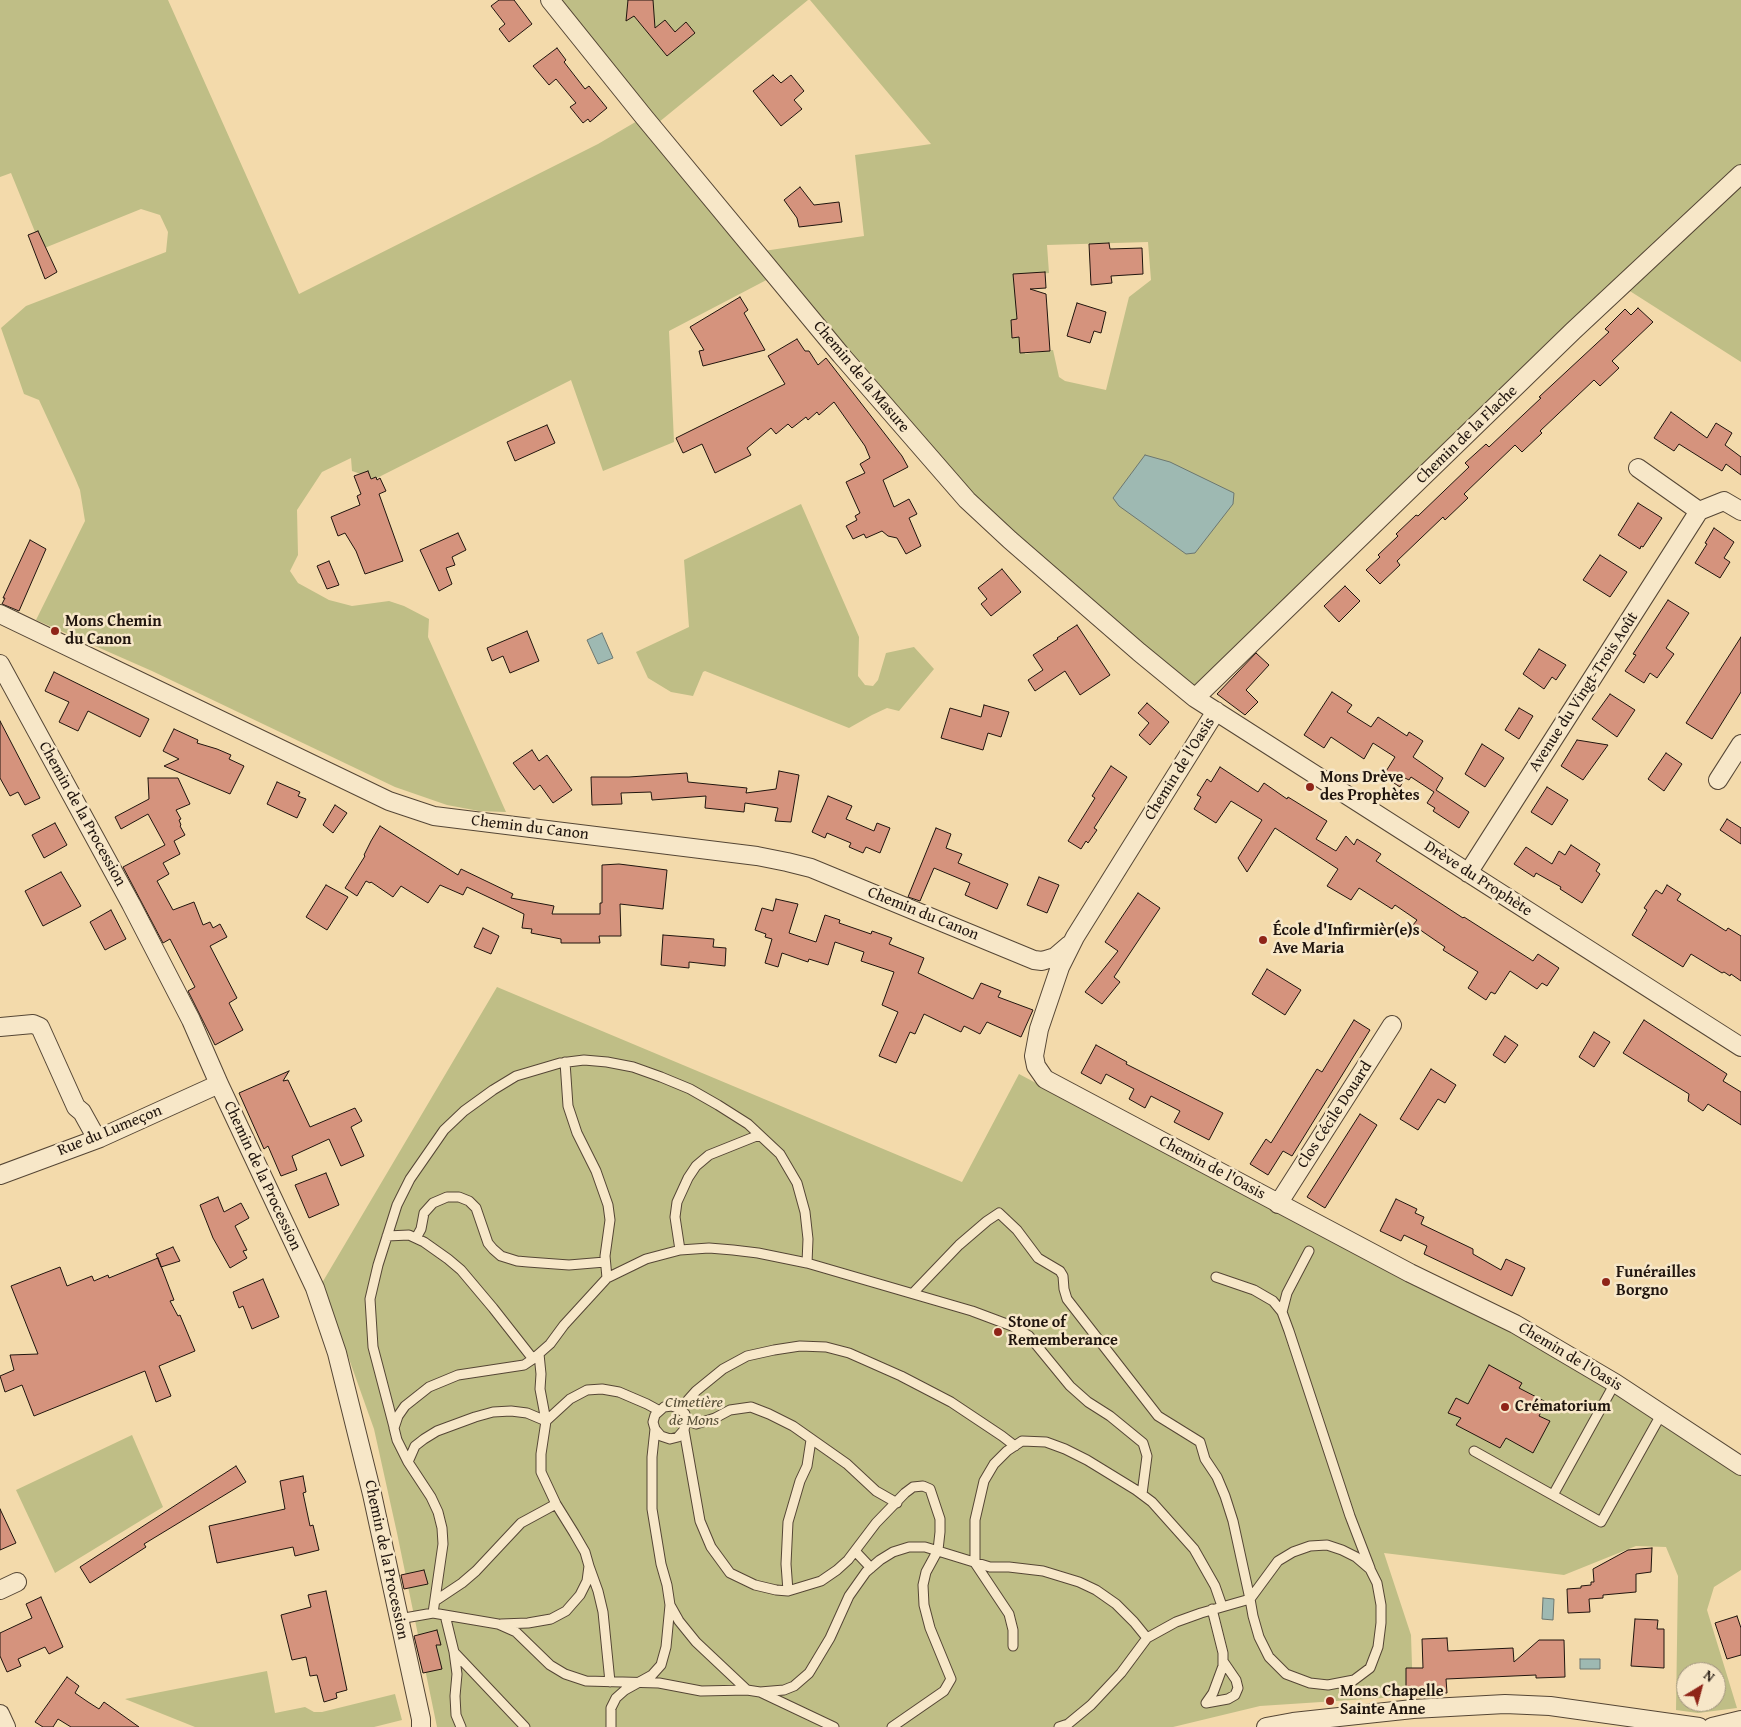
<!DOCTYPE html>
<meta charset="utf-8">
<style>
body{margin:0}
#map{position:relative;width:1741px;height:1727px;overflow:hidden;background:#f3daab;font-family:"Gentium Book Plus",serif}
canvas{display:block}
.north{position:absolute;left:1676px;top:1662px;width:50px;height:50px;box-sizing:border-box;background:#f7e7c8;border:1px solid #a1937e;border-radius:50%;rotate:37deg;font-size:14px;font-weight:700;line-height:20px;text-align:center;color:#20150e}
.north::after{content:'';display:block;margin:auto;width:18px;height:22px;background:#8f2418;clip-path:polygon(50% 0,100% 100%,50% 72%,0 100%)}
</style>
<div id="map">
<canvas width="1741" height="1727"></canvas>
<div class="north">N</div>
</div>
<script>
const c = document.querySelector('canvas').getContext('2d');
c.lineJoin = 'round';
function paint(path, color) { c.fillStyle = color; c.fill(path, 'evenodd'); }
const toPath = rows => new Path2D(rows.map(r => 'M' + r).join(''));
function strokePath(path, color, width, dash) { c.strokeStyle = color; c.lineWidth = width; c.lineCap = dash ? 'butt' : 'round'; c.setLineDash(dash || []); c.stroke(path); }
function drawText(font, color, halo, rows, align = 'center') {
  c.font = font + ' "Gentium Book Plus",serif'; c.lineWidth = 5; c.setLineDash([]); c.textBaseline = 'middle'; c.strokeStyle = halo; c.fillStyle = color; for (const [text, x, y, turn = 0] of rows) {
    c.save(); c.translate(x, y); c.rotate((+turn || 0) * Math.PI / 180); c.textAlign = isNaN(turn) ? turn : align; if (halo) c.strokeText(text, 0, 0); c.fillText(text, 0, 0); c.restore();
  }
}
paint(toPath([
 [0,0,168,0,299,294,598,144,644,117,550,0,808,0,653,127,757,252,864,236,855,155,931,144,810,0,1741,0,1741,362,1622,286,1195,698,1010,540,776,275,669,331,674,442,603,471,571,380,375,479,352,471,351,458,322,472,297,510,298,555,290,571,298,583,329,600,352,606,389,601,404,606,429,619,428,637,506,812,479,811,447,805,395,787,152,671,36,620,85,521,80,490,75,478,39,400,24,394,1,328,26,306,166,252,168,232,160,215,141,209,42,249,11,173,0,177],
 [1148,242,1151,280,1129,297,1106,390,1065,381,1059,377,1053,350,1025,354,1018,276,1049,273,1047,245],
 [801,504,859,637,858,676,865,685,873,686,878,680,886,653,914,647,934,669,899,711,887,708,872,715,849,728,705,671,703,672,693,696,671,692,648,678,636,652,689,627,684,560],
 [497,987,962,1182,1019,1074,1338,1243,1410,1273,1741,1466,1741,1570,1714,1587,1707,1610,1737,1708,1698,1713,1676,1710,1678,1576,1666,1547,1636,1546,1564,1575,1384,1553,1411,1635,1413,1696,1260,1706,1173,1727,437,1727,397,1533,374,1429,322,1283],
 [1686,1672,1716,1672,1716,1702,1686,1702],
 [132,1435,163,1507,55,1573,16,1490],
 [267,1671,275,1713,305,1707,314,1712,322,1712,395,1694,402,1720,374,1727,195,1727,125,1699]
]), '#bfbe86');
const water = toPath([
 [1145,455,1170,462,1234,493,1233,504,1195,553,1186,554,1119,506,1113,498,1145,455],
 [602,633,613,658,598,664,587,640,602,633],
 [1543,1598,1554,1599,1553,1620,1542,1619,1543,1598],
 [1580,1659,1600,1659,1600,1669,1580,1669,1580,1659]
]);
paint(water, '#9eb9b2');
strokePath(water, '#6c7770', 1);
const building = toPath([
 [499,0,514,0,532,24,509,42,499,29,505,24,491,6,499,0],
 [628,0,653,0,655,28,665,20,675,32,686,22,695,33,667,56,634,16,626,21,628,0],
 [557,48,566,60,564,62,585,89,589,86,607,108,590,122,588,119,583,123,570,107,576,103,556,79,549,85,533,66,557,48],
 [773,75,781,83,791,75,804,91,794,100,802,109,781,126,753,91,773,75],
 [800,187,814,205,839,202,842,222,799,227,797,218,784,200,800,187],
 [38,231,57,272,45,279,28,235,38,231],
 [1109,243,1110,249,1142,248,1143,274,1111,276,1112,283,1091,285,1089,244,1109,243],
 [1045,272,1046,288,1030,289,1046,294,1050,351,1020,353,1019,337,1012,338,1011,320,1017,319,1013,274,1045,272],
 [740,297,748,310,744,313,765,350,703,366,699,351,704,350,690,327,740,297],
 [1077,303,1106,312,1101,333,1094,331,1090,343,1067,336,1077,303],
 [1638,308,1653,322,1612,361,1619,368,1600,386,1594,380,1540,431,1542,433,1522,452,1515,445,1464,494,1468,498,1445,520,1443,517,1397,561,1400,565,1380,584,1366,570,1380,557,1378,555,1398,536,1396,534,1416,515,1418,516,1469,467,1465,463,1486,444,1489,447,1541,398,1539,397,1609,332,1605,329,1625,309,1631,315,1638,308],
 [797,339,805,351,809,351,818,365,826,358,902,456,908,467,883,480,894,507,909,499,917,514,909,518,921,546,906,554,897,538,888,536,882,531,866,538,864,534,853,539,846,526,857,520,855,516,860,513,846,482,865,473,860,464,870,458,865,446,834,402,819,415,817,412,808,420,806,417,792,428,788,424,776,434,771,428,747,448,751,455,715,473,702,444,683,453,676,438,785,384,768,356,797,339],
 [1671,412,1707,438,1716,423,1732,433,1725,445,1741,457,1741,475,1726,464,1722,471,1679,444,1674,451,1654,438,1671,412],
 [547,425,555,443,515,461,507,442,547,425],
 [368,471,371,479,376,477,377,480,380,478,386,491,379,494,403,561,365,574,356,551,345,533,338,536,331,517,360,505,357,496,361,494,354,476,368,471],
 [1638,503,1662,518,1643,547,1641,546,1640,549,1618,535,1638,503],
 [1714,528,1734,542,1724,558,1730,562,1720,578,1695,563,1707,544,1705,543,1714,528],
 [458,533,466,550,452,557,455,565,446,568,452,584,439,591,420,550,458,533],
 [30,540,46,549,19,611,2,604,5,598,3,598,30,540],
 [1600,555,1627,572,1610,597,1583,580,1600,555],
 [329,561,339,585,327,589,317,566,329,561],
 [1002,569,1021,592,991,616,981,604,987,599,978,588,1002,569],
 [1345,586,1360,601,1339,622,1324,606,1345,586],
 [1668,600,1689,613,1666,648,1674,654,1657,678,1650,673,1644,683,1625,671,1636,655,1633,654,1668,600],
 [1077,625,1110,675,1080,695,1065,671,1035,691,1028,680,1043,670,1033,655,1058,639,1057,638,1077,625],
 [527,631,539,661,510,673,503,656,492,661,487,648,527,631],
 [1741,637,1741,692,1712,739,1686,723,1741,637],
 [1539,649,1566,665,1556,680,1552,677,1544,689,1523,674,1539,649],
 [1256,653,1269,665,1246,690,1258,702,1245,715,1217,694,1256,653],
 [54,672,149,719,140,737,88,711,78,731,59,722,69,702,45,691,54,672],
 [1332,692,1352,705,1347,712,1371,727,1378,717,1407,736,1409,732,1423,741,1413,757,1443,778,1436,790,1469,812,1459,828,1433,811,1435,808,1427,803,1434,792,1411,777,1409,780,1405,778,1400,787,1383,776,1395,757,1373,743,1364,759,1331,737,1324,748,1304,735,1332,692],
 [1610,694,1635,710,1617,737,1592,719,1610,694],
 [1147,703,1169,722,1150,745,1139,735,1149,723,1138,713,1147,703],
 [984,705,1009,712,1001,737,988,733,983,750,941,738,950,708,981,717,984,705],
 [1519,708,1533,716,1519,739,1505,730,1519,708],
 [0,721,40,798,25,805,18,792,10,796,0,778,0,721],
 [174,729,198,740,197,743,217,749,231,755,229,759,244,766,230,794,164,766,179,759,163,751,174,729],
 [1577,740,1608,745,1583,780,1561,766,1577,740],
 [1482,744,1504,758,1485,787,1465,774,1482,744],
 [532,750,539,761,547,755,572,790,553,803,540,785,534,790,513,763,532,750],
 [1666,753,1682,764,1664,791,1648,779,1666,753],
 [1111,766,1127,777,1094,828,1097,830,1088,843,1086,841,1081,849,1068,841,1095,798,1092,796,1111,766],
 [1220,767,1258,792,1264,783,1287,799,1288,797,1327,821,1316,839,1336,851,1346,836,1354,845,1357,839,1381,854,1376,861,1463,918,1464,917,1533,961,1538,954,1559,968,1547,986,1542,983,1537,989,1510,971,1495,994,1491,992,1486,1000,1468,988,1478,972,1443,950,1445,947,1413,925,1417,920,1395,905,1392,909,1359,888,1351,900,1327,886,1338,869,1275,828,1247,872,1238,858,1262,820,1231,801,1216,823,1194,809,1201,797,1197,795,1207,779,1211,782,1220,767],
 [779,771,799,775,791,822,775,821,778,808,745,803,744,812,705,808,706,796,652,800,651,792,621,793,622,804,592,805,591,777,629,777,687,773,688,782,747,788,746,793,776,789,779,771],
 [148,778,178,778,190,804,176,810,181,819,179,820,181,825,180,826,185,835,174,841,180,854,163,863,169,874,157,881,173,910,194,902,203,925,210,922,213,928,220,924,227,937,210,946,237,998,229,1003,243,1030,215,1045,188,991,195,987,170,939,163,943,123,867,165,845,148,814,121,829,115,817,149,799,148,778],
 [277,782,300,792,298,796,306,799,297,818,267,804,277,782],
 [1547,787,1568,800,1552,825,1531,812,1547,787],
 [828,796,852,806,846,819,874,831,877,823,890,828,880,853,866,847,863,853,849,847,851,843,827,833,825,838,812,832,828,796],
 [335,805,347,813,333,833,323,825,335,805],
 [1727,819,1741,828,1741,844,1720,830,1727,819],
 [55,823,67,845,44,858,32,835,55,823],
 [380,826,458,875,461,869,513,894,511,898,554,906,552,914,600,914,600,903,602,903,602,865,619,864,667,870,663,909,620,904,621,936,599,936,600,943,561,943,561,939,531,933,532,929,522,928,524,914,467,887,463,895,440,885,428,903,401,886,393,897,371,882,370,883,366,881,357,896,345,888,365,856,364,855,371,841,380,826],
 [936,828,951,834,946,848,962,854,958,863,1008,884,997,909,965,895,970,883,934,868,920,901,908,897,936,828],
 [1571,845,1600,864,1596,871,1600,874,1582,903,1560,889,1561,887,1536,873,1534,877,1514,864,1526,847,1552,864,1559,851,1565,855,1571,845],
 [61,872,81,906,43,926,25,891,61,872],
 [1039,877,1059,885,1047,913,1027,905,1039,877],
 [326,885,348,897,327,930,306,917,326,885],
 [1667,885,1681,894,1677,900,1726,931,1728,928,1741,936,1741,981,1731,974,1730,976,1724,972,1722,973,1691,954,1683,967,1632,935,1647,910,1644,908,1656,890,1662,894,1667,885],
 [1138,893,1160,908,1114,977,1120,982,1102,1004,1085,992,1118,951,1105,942,1138,893],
 [776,899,798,904,789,933,816,942,825,915,840,920,839,923,871,934,872,931,892,938,889,944,924,958,918,973,973,999,981,983,1001,991,998,997,1033,1010,1021,1037,987,1022,980,1034,964,1026,961,1032,924,1014,915,1034,910,1032,896,1063,879,1056,898,1012,882,1005,894,972,861,961,864,952,835,942,828,965,809,959,808,962,782,953,778,967,765,963,772,939,765,937,766,934,755,930,762,908,773,911,776,899],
 [111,910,126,939,105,950,90,922,111,910],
 [483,928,499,936,491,954,474,947,483,928],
 [663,935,714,939,713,947,726,948,725,966,689,962,689,968,661,965,663,935],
 [1267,969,1301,990,1285,1015,1252,994,1267,969],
 [1354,1020,1370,1030,1292,1156,1283,1151,1268,1175,1250,1164,1266,1139,1271,1143,1317,1069,1322,1072,1354,1020],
 [1644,1020,1727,1074,1723,1081,1741,1092,1741,1125,1708,1104,1703,1111,1688,1101,1689,1094,1623,1053,1644,1020],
 [1594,1032,1610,1042,1594,1067,1579,1057,1594,1032],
 [1505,1036,1518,1045,1505,1063,1493,1055,1505,1036],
 [1096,1045,1127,1062,1126,1064,1223,1113,1209,1140,1174,1122,1180,1111,1151,1096,1145,1108,1129,1099,1134,1089,1106,1074,1101,1084,1081,1073,1096,1045],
 [1431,1069,1456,1085,1445,1103,1438,1099,1418,1130,1400,1119,1431,1069],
 [289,1071,283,1081,288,1080,310,1127,355,1108,362,1121,351,1127,364,1156,341,1166,329,1139,292,1156,297,1170,281,1176,268,1146,264,1149,239,1093,289,1071],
 [1360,1114,1377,1125,1325,1208,1307,1197,1360,1114],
 [326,1173,339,1205,309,1218,295,1185,326,1173],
 [218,1197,224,1212,241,1203,249,1218,235,1226,247,1250,243,1251,247,1258,230,1268,213,1238,200,1205,218,1197],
 [1396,1199,1417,1209,1415,1213,1424,1217,1421,1224,1473,1249,1473,1254,1501,1270,1506,1259,1525,1268,1512,1296,1424,1254,1427,1246,1404,1235,1401,1241,1380,1231,1396,1199],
 [173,1247,180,1261,161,1267,156,1254,173,1247],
 [158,1258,174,1300,170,1301,178,1316,180,1315,195,1351,159,1366,171,1396,156,1402,145,1371,34,1416,22,1385,5,1392,0,1376,14,1370,10,1355,38,1354,11,1286,60,1267,67,1286,92,1276,94,1281,108,1275,109,1278,158,1258],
 [263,1279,279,1317,252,1329,243,1306,239,1308,233,1292,263,1279],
 [1489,1365,1522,1383,1519,1388,1546,1402,1539,1416,1550,1421,1533,1453,1506,1438,1500,1448,1456,1425,1461,1418,1448,1413,1456,1398,1468,1404,1489,1365],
 [236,1466,246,1482,144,1544,146,1547,90,1583,80,1567,236,1466],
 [303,1476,306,1492,303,1493,310,1526,313,1525,319,1550,295,1556,293,1547,217,1563,209,1526,285,1509,280,1481,303,1476],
 [0,1509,16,1543,0,1550,0,1509],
 [1652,1548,1651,1572,1636,1574,1636,1592,1603,1595,1603,1598,1589,1599,1590,1612,1568,1613,1567,1589,1581,1588,1581,1586,1591,1585,1591,1582,1594,1582,1593,1569,1628,1550,1652,1548],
 [424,1570,428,1584,404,1589,401,1575,424,1570],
 [326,1591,347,1690,336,1693,337,1698,324,1702,317,1675,310,1676,306,1657,292,1660,281,1615,311,1607,308,1595,326,1591],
 [41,1597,63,1647,49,1654,45,1647,18,1659,21,1666,7,1672,0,1656,0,1633,32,1618,26,1604,41,1597],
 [1737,1616,1741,1628,1741,1655,1727,1659,1715,1623,1737,1616],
 [1635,1619,1658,1620,1657,1629,1664,1629,1664,1668,1631,1666,1635,1619],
 [437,1630,441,1645,436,1645,442,1669,423,1673,414,1636,437,1630],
 [1447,1638,1448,1651,1513,1648,1514,1662,1539,1640,1564,1640,1565,1677,1536,1678,1536,1675,1446,1679,1447,1693,1406,1694,1406,1668,1423,1668,1422,1639,1447,1638],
 [67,1677,79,1686,75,1693,88,1702,99,1709,104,1702,139,1727,71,1727,58,1719,53,1727,43,1727,35,1722,67,1677]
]);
paint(building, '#d5937d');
strokePath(building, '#20150e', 1);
const service = toPath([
 [565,1062,568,1106,577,1133,596,1171,608,1205,610,1220,605,1256,607,1278],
 [387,1236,409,1235,424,1242,448,1259,461,1270,493,1308,533,1359],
 [416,1238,421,1229,424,1213,433,1203,447,1197,459,1197,469,1201,476,1208,488,1243,493,1249,501,1256,517,1261,528,1262,569,1265,605,1262],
 [680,1250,675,1217,677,1202,688,1178,696,1166,709,1155,759,1135],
 [1309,1251,1287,1293,1282,1312,1289,1331,1350,1516,1370,1568],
 [1216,1277,1254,1290,1273,1301,1282,1312],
 [913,1293,959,1245,987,1221,999,1213,1017,1230,1038,1258,1060,1271,1063,1276,1064,1289,1067,1299,1158,1416,1200,1442,1205,1459,1217,1477,1225,1496,1233,1521,1250,1599,1253,1616,1259,1637,1269,1657,1286,1674,1310,1683,1328,1685,1354,1680,1370,1668,1378,1647,1381,1623,1381,1605,1377,1583,1370,1569,1356,1557,1342,1550,1327,1545,1310,1546,1293,1552,1278,1561,1250,1599,1201,1613,1176,1622,1147,1638,1121,1673,1091,1705,1068,1724,1059,1727],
 [539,1354,541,1374,540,1389,546,1421,570,1399,587,1390,602,1389,619,1392,647,1404,658,1410],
 [680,1409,696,1391,723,1369,747,1356,774,1350,800,1346,826,1347,849,1353,901,1376,951,1402,1002,1436,1015,1446],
 [686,1420,696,1424,715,1418,730,1410,751,1407,769,1414,793,1426,847,1464,876,1491,897,1503],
 [394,1427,373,1347,370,1299,378,1265,397,1205,410,1179,444,1130,464,1111,493,1090,516,1076,560,1063,584,1060,607,1062,633,1067,661,1077,690,1089,718,1105,748,1124,780,1154,797,1183,805,1212,808,1239,807,1263],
 [684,1430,678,1437,670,1439,661,1436,655,1429,653,1422,655,1415,664,1407,672,1406,680,1409,685,1414,686,1420,684,1430,700,1521,711,1547,730,1573,755,1585,776,1590,788,1591,821,1581,837,1570,848,1560,876,1523,905,1493,913,1487,923,1486,930,1489,940,1519,940,1532,938,1550,926,1572,923,1585,924,1605,930,1628,951,1679,944,1691,892,1727],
 [1474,1451,1601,1522,1662,1413],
 [408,1462,415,1446,424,1439,437,1431,475,1417,493,1412,511,1411,527,1413,546,1421,541,1454,541,1472,556,1504,574,1533,585,1552,589,1566,587,1581,580,1595,566,1611,551,1619,528,1623,501,1624],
 [1553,1495,1615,1383],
 [855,1551,871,1568],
 [589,1566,598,1591,603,1612,610,1682],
 [788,1591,786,1564,788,1522,800,1481,807,1466,811,1440],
 [435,1601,462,1583,476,1571,521,1523,556,1504],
 [670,1605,679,1621,696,1642,747,1690],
 [1212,1609,1223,1653,1223,1666,1213,1693,1206,1703,1228,1699,1235,1695,1238,1688,1236,1680,1223,1661],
 [433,1613,443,1544,442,1528,438,1512,431,1497,408,1462,397,1440,394,1428,398,1416,405,1406,429,1387,458,1375,524,1365,533,1359,550,1344,564,1325,607,1278,646,1259,680,1250,709,1248,733,1250,758,1253,807,1263,972,1311,1012,1326,1029,1336,1070,1386,1088,1402,1110,1416,1143,1443,1147,1456,1142,1494],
 [445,1615,454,1652,457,1674,455,1696,456,1715,461,1727],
 [399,1619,433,1613,498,1624,516,1632,550,1665,565,1674,586,1681,659,1683,701,1691,747,1690,760,1692,834,1727],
 [1013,1646,1013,1630,1009,1614,975,1563,975,1520,984,1481,994,1464,1007,1451,1022,1441,1046,1442,1065,1449,1087,1460,1136,1490,1152,1502,1194,1549,1215,1586,1222,1606],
 [454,1652,525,1727],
 [760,1692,784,1690,794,1686,809,1673,830,1638,849,1596,866,1572,880,1560,893,1552,909,1547,925,1547,990,1567,1009,1567,1043,1571,1079,1582,1096,1590,1116,1604,1134,1622,1147,1638],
 [611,1727,611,1708,616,1698,625,1690,652,1675,661,1665,666,1647,670,1605,667,1585,661,1564,652,1509,652,1457,655,1429]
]);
const minor = toPath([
 [550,0,644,117,841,355,967,500,1010,540,1139,652,1195,698,1741,1047],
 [1638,468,1699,511,1724,501,1741,511],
 [0,614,389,801,434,816,757,856,787,862,811,868,1034,960,1042,961,1055,957,1069,945],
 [0,664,131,904,191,1020,219,1084,315,1288,337,1353,372,1494,421,1719,421,1727],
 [1195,698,1573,331,1741,174],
 [1216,711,1075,937,1060,967,1039,1029,1034,1056,1036,1066,1045,1079,1410,1273,1515,1324,1615,1383,1741,1466],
 [1718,780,1741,744],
 [1468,873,1699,511],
 [0,1027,33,1024,40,1027,76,1107,82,1112,97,1139],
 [0,1175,100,1138,219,1084],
 [1278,1204,1392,1025],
 [0,1590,17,1582],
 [0,1714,6,1727],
 [1266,1727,1293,1722,1413,1709,1505,1704,1550,1706,1699,1727],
 [1712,1727,1741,1720]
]);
strokePath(service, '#554635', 11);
strokePath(minor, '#554635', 20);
strokePath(service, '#f7e7c8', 9);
strokePath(minor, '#f7e7c8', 18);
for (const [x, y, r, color] of [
 [55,631,5,"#8f2418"],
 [1310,787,5,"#8f2418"],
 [1263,940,5,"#8f2418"],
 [1606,1282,5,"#8f2418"],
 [998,1332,5,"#8f2418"],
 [1505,1407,5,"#8f2418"],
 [1330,1701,5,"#8f2418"]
]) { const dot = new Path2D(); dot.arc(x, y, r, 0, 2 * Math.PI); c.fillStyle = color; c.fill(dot); strokePath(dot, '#f7e7c8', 2); }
drawText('16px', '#20150e', '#f7e7c8', [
 ["Chemin de la Masure",861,377,50],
 ["Chemin de la Flache",1467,435,-44],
 ["Avenue du Vingt-Trois Août",1584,692,-57],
 ["Chemin de l'Oasis",1180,769,-58],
 ["Chemin de la Procession",82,814,61],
 ["Chemin du Canon",530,828,7],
 ["Drève du Prophète",1478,879,33],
 ["Chemin du Canon",923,914,22],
 ["Clos Cécile Douard",1335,1115,-57],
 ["Rue du Lumeçon",110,1131,-22],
 ["Chemin de l'Oasis",1212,1168,28],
 ["Chemin de la Procession",262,1176,65],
 ["Chemin de l'Oasis",1570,1357,31],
 ["Chemin de la Procession",386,1560,78]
]);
drawText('bold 16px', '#20150e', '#f7e7c8', [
 ["Mons Chemin",65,622],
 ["du Canon",65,640],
 ["Mons Drève",1320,778],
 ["des Prophètes",1320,796],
 ["École d'Infirmièr(e)s",1273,931],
 ["Ave Maria",1273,949],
 ["Funérailles",1616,1273],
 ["Borgno",1616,1291],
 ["Stone of",1008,1323],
 ["Rememberance",1008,1341],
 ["Crématorium",1515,1407],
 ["Mons Chapelle",1340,1692],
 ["Sainte Anne",1340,1710]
], 'left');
drawText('italic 16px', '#585038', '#f7e7c8', [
 ["Cimetière",694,1403],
 ["de Mons",694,1421]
]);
</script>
